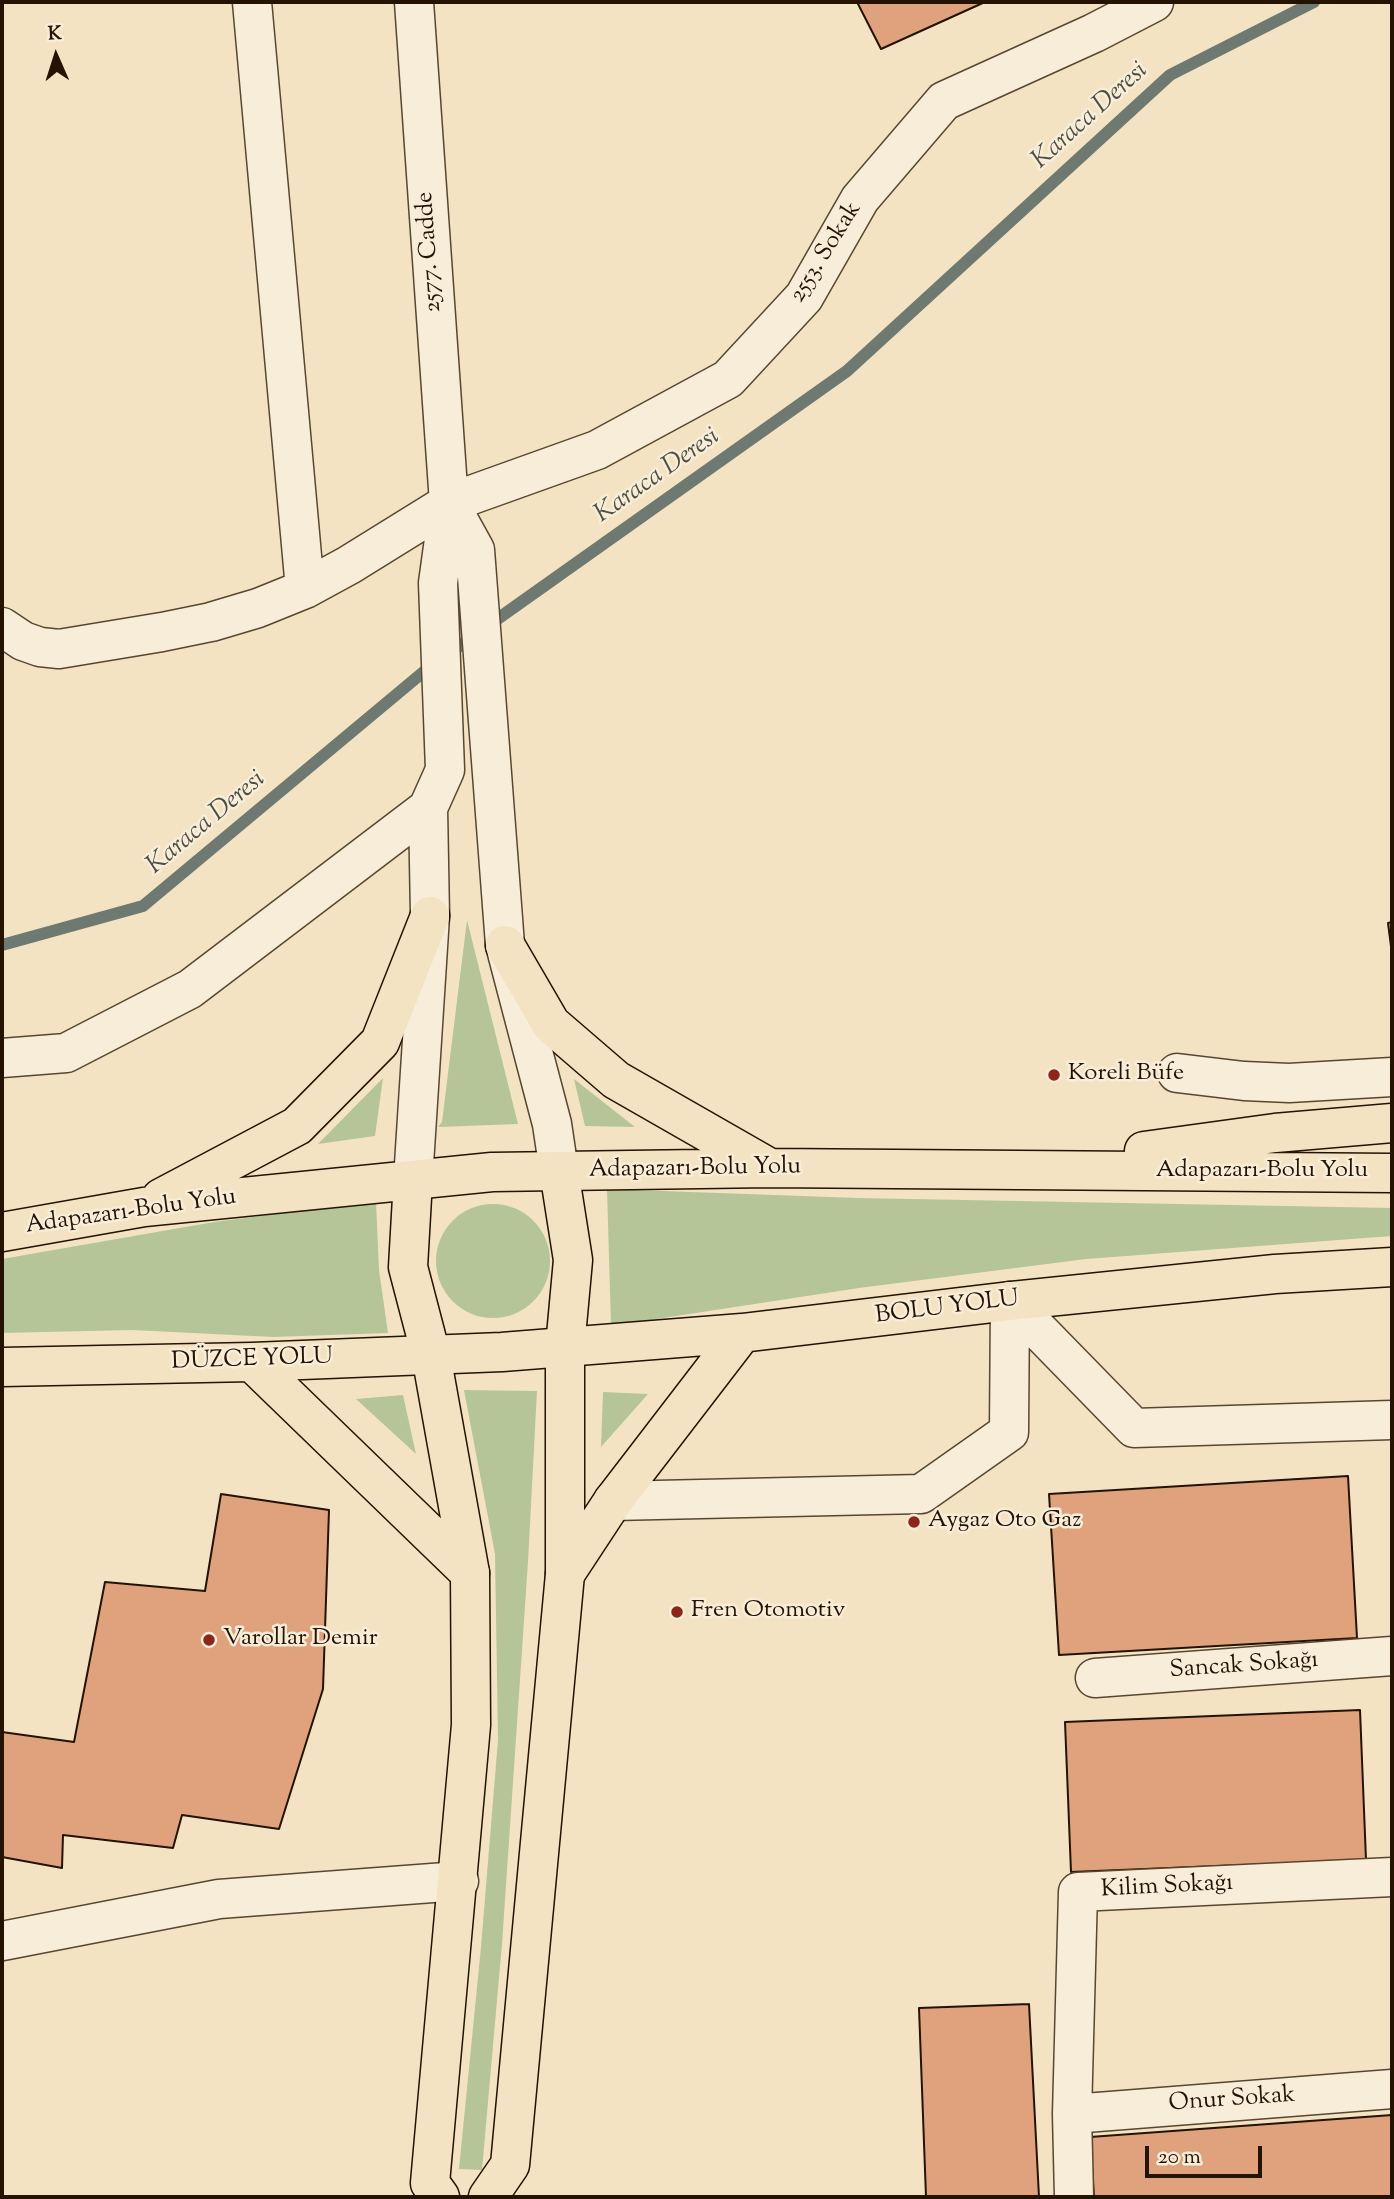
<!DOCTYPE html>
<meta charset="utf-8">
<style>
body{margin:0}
#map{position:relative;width:1394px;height:2199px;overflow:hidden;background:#f3e3c3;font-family:"Sorts Mill Goudy",serif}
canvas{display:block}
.frame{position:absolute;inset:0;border:4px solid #231300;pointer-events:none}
.north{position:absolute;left:21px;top:21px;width:70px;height:70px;-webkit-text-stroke:5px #f7edd8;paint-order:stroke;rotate:357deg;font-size:19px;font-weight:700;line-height:28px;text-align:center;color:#231300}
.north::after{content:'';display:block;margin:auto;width:24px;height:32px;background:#231300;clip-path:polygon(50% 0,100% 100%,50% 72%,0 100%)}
.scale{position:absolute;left:1145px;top:2146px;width:117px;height:32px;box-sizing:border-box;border:4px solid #231300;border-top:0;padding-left:9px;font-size:21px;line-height:24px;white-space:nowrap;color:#231300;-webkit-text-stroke:5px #f7edd8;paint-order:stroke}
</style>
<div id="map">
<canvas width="1394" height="2199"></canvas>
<div class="frame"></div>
<div class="north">K</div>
<div class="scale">20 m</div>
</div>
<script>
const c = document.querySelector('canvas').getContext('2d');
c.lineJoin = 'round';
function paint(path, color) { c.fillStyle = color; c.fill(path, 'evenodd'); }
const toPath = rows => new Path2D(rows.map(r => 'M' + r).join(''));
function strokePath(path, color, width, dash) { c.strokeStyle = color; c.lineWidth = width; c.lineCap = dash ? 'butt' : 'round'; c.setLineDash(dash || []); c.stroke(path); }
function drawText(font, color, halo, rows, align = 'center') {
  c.font = font + ' "Sorts Mill Goudy",serif'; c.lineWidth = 5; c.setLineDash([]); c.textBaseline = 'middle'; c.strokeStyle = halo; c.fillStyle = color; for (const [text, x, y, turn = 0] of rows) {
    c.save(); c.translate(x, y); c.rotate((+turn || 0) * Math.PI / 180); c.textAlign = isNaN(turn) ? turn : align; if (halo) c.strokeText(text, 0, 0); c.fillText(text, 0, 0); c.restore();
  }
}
paint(toPath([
 [467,920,518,1124,438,1127,442,1122],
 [383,1078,375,1136,318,1144],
 [574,1079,635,1127,585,1126],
 [607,1189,858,1198,1392,1208,1392,1236,1086,1259,859,1288,611,1326],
 [376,1201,379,1270,388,1333,273,1337,132,1330,2,1333,2,1259,214,1222],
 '436 1261a57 57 0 1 1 114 0a57 57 0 1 1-114 0Z',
 [464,1390,537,1391,528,1562,502,1944,482,2170,459,2169,481,1947,498,1740,495,1554],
 [603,1392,648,1394,601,1447],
 [403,1395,416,1454,356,1399]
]), '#b6c598');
strokePath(toPath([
 [2,945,143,906,427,669,847,371,1170,75,1314,2]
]), '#6d7971', 12);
const building = toPath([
 [857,2,985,2,881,49,857,2],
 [1392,922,1392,954,1388,923,1392,922],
 [1348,1476,1357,1638,1059,1655,1049,1494,1348,1476],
 [221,1494,329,1510,323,1689,279,1829,182,1815,173,1848,63,1835,62,1868,2,1857,2,1732,74,1742,105,1582,205,1591,221,1494],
 [1360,1710,1366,1860,1071,1872,1065,1722,1360,1710],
 [1029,2004,1039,2197,926,2197,919,2008,1029,2004],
 [1392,2115,1392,2197,1094,2197,1090,2137,1392,2115]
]);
paint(building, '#dfa27d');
strokePath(building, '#231300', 2);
const minor = toPath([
 [252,2,305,589],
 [449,503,475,550,505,945,552,1124,559,1171],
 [2,627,23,641,40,647,59,649,162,632,211,622,258,608,305,589,349,565,449,503,597,450,728,379,804,297,860,199,944,101,1094,33,1154,2],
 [2,1058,66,1053,190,989,428,808],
 [1177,1073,1244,1081,1289,1083,1392,1077],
 [413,1180,430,916,428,808,445,770,438,583,449,503,414,2],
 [1010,1301,1134,1428,1392,1420],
 [613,1501,921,1494,1009,1432,1010,1301],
 [1095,1678,1392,1656],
 [2,1941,219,1899,459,1881],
 [1072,2114,1392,2089],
 [1074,2197,1072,2114,1078,1892,1392,1877]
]);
const major = toPath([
 [413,1180,408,1267,431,1355,470,1573,471,1725,430,2183,440,2197],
 [488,2197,510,2165,565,1574,565,1347,573,1260,559,1171]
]);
const highway = toPath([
 [505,945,551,1024,616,1080,768,1167],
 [1144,1151,1275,1133,1392,1123],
 [161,1198,297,1126,380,1042,430,916],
 [2,1232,144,1207,492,1172,770,1168,1392,1173],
 [252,1362,470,1573],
 [2,1367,252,1362,502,1352,742,1333,1010,1301,1275,1274,1392,1267],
 [565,1574,613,1501,742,1333]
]);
strokePath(minor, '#574731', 41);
strokePath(major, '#231300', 41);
strokePath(highway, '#231300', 41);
strokePath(minor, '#f7edd8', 38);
strokePath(major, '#f3e3c3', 38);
strokePath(highway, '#f3e3c3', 38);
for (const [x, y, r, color] of [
 [1054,1075,7,"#8f2418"],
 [914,1522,7,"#8f2418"],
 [677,1612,7,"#8f2418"],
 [209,1640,7,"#8f2418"]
]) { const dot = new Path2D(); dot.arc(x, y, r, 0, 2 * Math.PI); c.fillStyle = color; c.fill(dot); strokePath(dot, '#f7edd8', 2.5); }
drawText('24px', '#231300', '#f7edd8', [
 ["2577. Cadde",431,252,-94],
 ["2553. Sokak",827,253,-58],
 ["Adapazarı-Bolu Yolu",695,1170,-1],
 ["Adapazarı-Bolu Yolu",1262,1172],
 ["Adapazarı-Bolu Yolu",131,1213,-8],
 ["BOLU YOLU",947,1309,-7],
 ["DÜZCE YOLU",252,1361,-2],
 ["Sancak Sokağı",1244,1667,-4],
 ["Kilim Sokağı",1167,1888,-3],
 ["Onur Sokak",1232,2101,-4]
]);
drawText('24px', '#231300', '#f7edd8', [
 ["Koreli Büfe",1068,1075],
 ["Aygaz Oto Gaz",928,1522],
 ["Fren Otomotiv",691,1612],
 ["Varollar Demir",223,1640]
], 'left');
drawText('italic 26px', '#4e4e42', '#f7edd8', [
 ["Karaca Deresi",1091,117,-42],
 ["Karaca Deresi",658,477,-35],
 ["Karaca Deresi",207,824,-40]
]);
</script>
